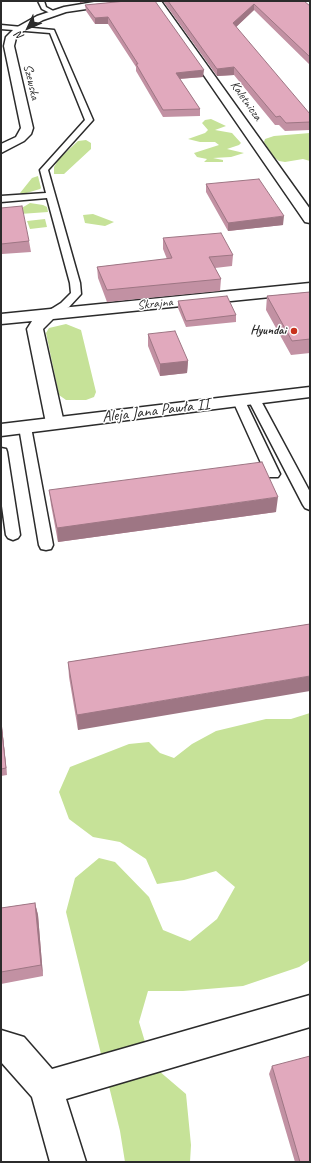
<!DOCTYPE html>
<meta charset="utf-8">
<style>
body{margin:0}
#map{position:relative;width:311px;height:1163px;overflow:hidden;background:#fff;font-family:Caveat,sans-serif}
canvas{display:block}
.frame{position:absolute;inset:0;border:2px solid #2b2b2b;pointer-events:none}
.north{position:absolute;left:8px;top:8px;width:40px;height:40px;-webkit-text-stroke:3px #fff;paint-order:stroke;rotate:226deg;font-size:11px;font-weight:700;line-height:16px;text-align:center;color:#2b2b2b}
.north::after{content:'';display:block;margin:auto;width:14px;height:18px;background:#2b2b2b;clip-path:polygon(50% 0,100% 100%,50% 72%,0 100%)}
</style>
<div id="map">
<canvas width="311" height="1163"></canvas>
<div class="frame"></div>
<div class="north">N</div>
</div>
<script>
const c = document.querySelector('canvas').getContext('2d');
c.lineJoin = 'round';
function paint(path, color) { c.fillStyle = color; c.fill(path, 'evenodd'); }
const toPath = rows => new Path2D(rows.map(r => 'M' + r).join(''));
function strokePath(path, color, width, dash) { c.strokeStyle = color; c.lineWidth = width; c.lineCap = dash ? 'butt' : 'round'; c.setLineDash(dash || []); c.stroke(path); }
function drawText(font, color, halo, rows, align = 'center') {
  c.font = font + ' Caveat,sans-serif'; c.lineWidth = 3; c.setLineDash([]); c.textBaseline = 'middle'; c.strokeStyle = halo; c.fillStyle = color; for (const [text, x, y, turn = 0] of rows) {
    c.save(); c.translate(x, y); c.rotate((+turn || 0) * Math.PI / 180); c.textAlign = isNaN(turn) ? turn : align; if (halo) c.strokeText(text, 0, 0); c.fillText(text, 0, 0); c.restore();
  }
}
paint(toPath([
 [211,119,226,126,215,130,232,133,241,143,239,145,227,149,244,153,231,157,213,158,223,160,223,162,204,162,207,159,197,157,194,153,219,145,215,142,200,142,188,139,205,133,208,130,202,123,205,120],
 [310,133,310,161,303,159,285,162,279,161,274,157,264,142,265,139,274,136],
 [86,140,91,143,91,149,64,174,54,174,54,167,59,159,78,141],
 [38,176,41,188,40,189,23,194,20,193,32,178],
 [30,203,43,205,47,207,48,212,20,214,20,209],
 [93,214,114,222,105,226,85,223,83,215],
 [45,219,47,227,30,229,27,221],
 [66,324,81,330,96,392,94,397,86,400,66,400,59,395,46,333,49,328],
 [310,713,310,960,299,967,243,986,183,991,148,991,139,1022,152,1065,186,1094,191,1145,190,1162,125,1162,120,1131,66,912,75,878,99,858,115,862,149,897,163,930,190,941,217,919,235,887,216,871,184,880,157,884,146,859,120,842,93,837,69,819,59,792,70,767,129,744,149,742,160,753,174,758,192,744,216,731,266,719,291,719]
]), '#c6e298');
const service = toPath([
 [38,1,44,1,46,7,57,13,52,14,42,9,38,1],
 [1,25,54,30,93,120,48,170,80,283,81,294,69,307,49,318,45,317,44,315,45,313,61,303,71,293,70,283,47,198,1,202,1,196,46,193,40,170,85,120,50,33,1,29,1,25],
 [254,395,260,399,310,492,310,510,305,508,303,505,248,399,254,395],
 [239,397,245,401,280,474,278,477,268,477,266,474,233,401,239,397],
 [25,423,31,427,53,545,51,549,46,550,41,549,39,545,19,427,25,423],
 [1,448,6,449,7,452,20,535,18,538,13,540,8,538,6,535,1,499,1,448]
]);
const minor = toPath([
 [100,1,161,1,310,209,310,223,305,222,154,3,100,7,66,12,43,20,20,33,16,38,14,46,33,128,31,134,24,141,1,153,1,144,16,137,21,128,4,46,6,37,14,29,37,16,64,7,100,1],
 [310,283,310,293,53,319,43,329,64,423,61,427,55,428,49,427,46,423,27,329,32,321,1,324,1,314,310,283],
 [310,995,310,1027,66,1099,86,1162,50,1162,32,1097,1,1062,1,1030,24,1037,52,1069,310,995]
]);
const secondary = toPath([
 [310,387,310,397,1,436,1,424,310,387]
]);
strokePath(service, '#2b2b2b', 3);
strokePath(minor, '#2b2b2b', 3);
strokePath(secondary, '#2b2b2b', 3);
paint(service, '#fff');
paint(minor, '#fff');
paint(secondary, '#fff');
paint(toPath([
 [126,1,203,77,180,79,200,109,200,116,163,117,136,71,136,67,108,24,95,24,86,11,85,5],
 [163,1,304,1,310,6,310,65,254,10,236,27,310,122,310,130,285,131,279,125,275,125,234,75,217,76],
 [206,184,283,225,228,231,206,192],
 [1,208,29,241,31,252,2,254,1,250],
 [163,238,233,255,232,266,215,268,221,279,220,291,107,302,98,278,97,267,167,259,163,249],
 [310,292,310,353,291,355,266,310,267,296],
 [178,301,236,315,236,322,186,327,178,308],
 [148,334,188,361,187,373,160,376,148,346],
 [49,490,276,512,58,542,51,505],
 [310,624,78,730,69,677,68,662],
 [1,717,7,775,1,776],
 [35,903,38,915,43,976,1,984,1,908],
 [272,1066,310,1162,295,1162,269,1074]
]), '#c291a3');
paint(toPath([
 [80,1,91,1,80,3],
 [254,4,254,10,233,30,233,23],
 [108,17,108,24,95,24,95,18],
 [234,67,234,75,217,76,217,69],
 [204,70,203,77,176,79,176,73],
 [284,216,283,225,228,231,228,223],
 [188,361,187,373,160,376,160,364],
 [278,497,276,512,58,542,57,528],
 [310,676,310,691,78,730,77,715],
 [1,717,7,775,6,768,1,724],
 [35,903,38,915,43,976,41,965]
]), '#9e7684');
const building = toPath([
 [126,1,155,1,204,70,176,73,200,109,163,110,136,64,138,64,108,17,95,18,85,5,126,1],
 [168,1,304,1,310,6,310,57,254,4,233,23,310,114,310,122,286,123,280,116,276,117,234,67,217,69,168,1],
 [259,179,284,216,228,223,206,184,259,179],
 [22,206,29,241,1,244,1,208,22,206],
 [221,233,233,255,209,257,221,279,107,290,97,267,172,258,163,238,221,233],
 [310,292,310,339,292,341,267,296,310,292],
 [227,296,236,315,186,321,178,301,227,296],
 [175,331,188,361,160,364,148,334,175,331],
 [262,462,278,497,57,528,49,490,262,462],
 [310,624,310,676,77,715,68,662,310,624],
 [1,724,6,768,1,769,1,724],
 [35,903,41,965,1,972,1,908,35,903],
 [310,1056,310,1162,300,1162,272,1066,310,1056]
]);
paint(building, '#e1a9bd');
strokePath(building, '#9e7684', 1);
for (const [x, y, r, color] of [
 [294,331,4,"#c8321e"]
]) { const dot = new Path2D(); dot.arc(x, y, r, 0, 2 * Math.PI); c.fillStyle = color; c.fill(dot); strokePath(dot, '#fff', 1.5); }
drawText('13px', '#2b2b2b', '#fff', [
 ["Szewska",31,82,77],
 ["Kaletnicza",246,101,55],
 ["Skrajna",155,304,-6]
]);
drawText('bold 13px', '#2b2b2b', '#fff', [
 ["Hyundai",286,331]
], 'right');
drawText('16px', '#2b2b2b', '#fff', [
 ["Aleja Jana Pawła II",156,411,-7]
]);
</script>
